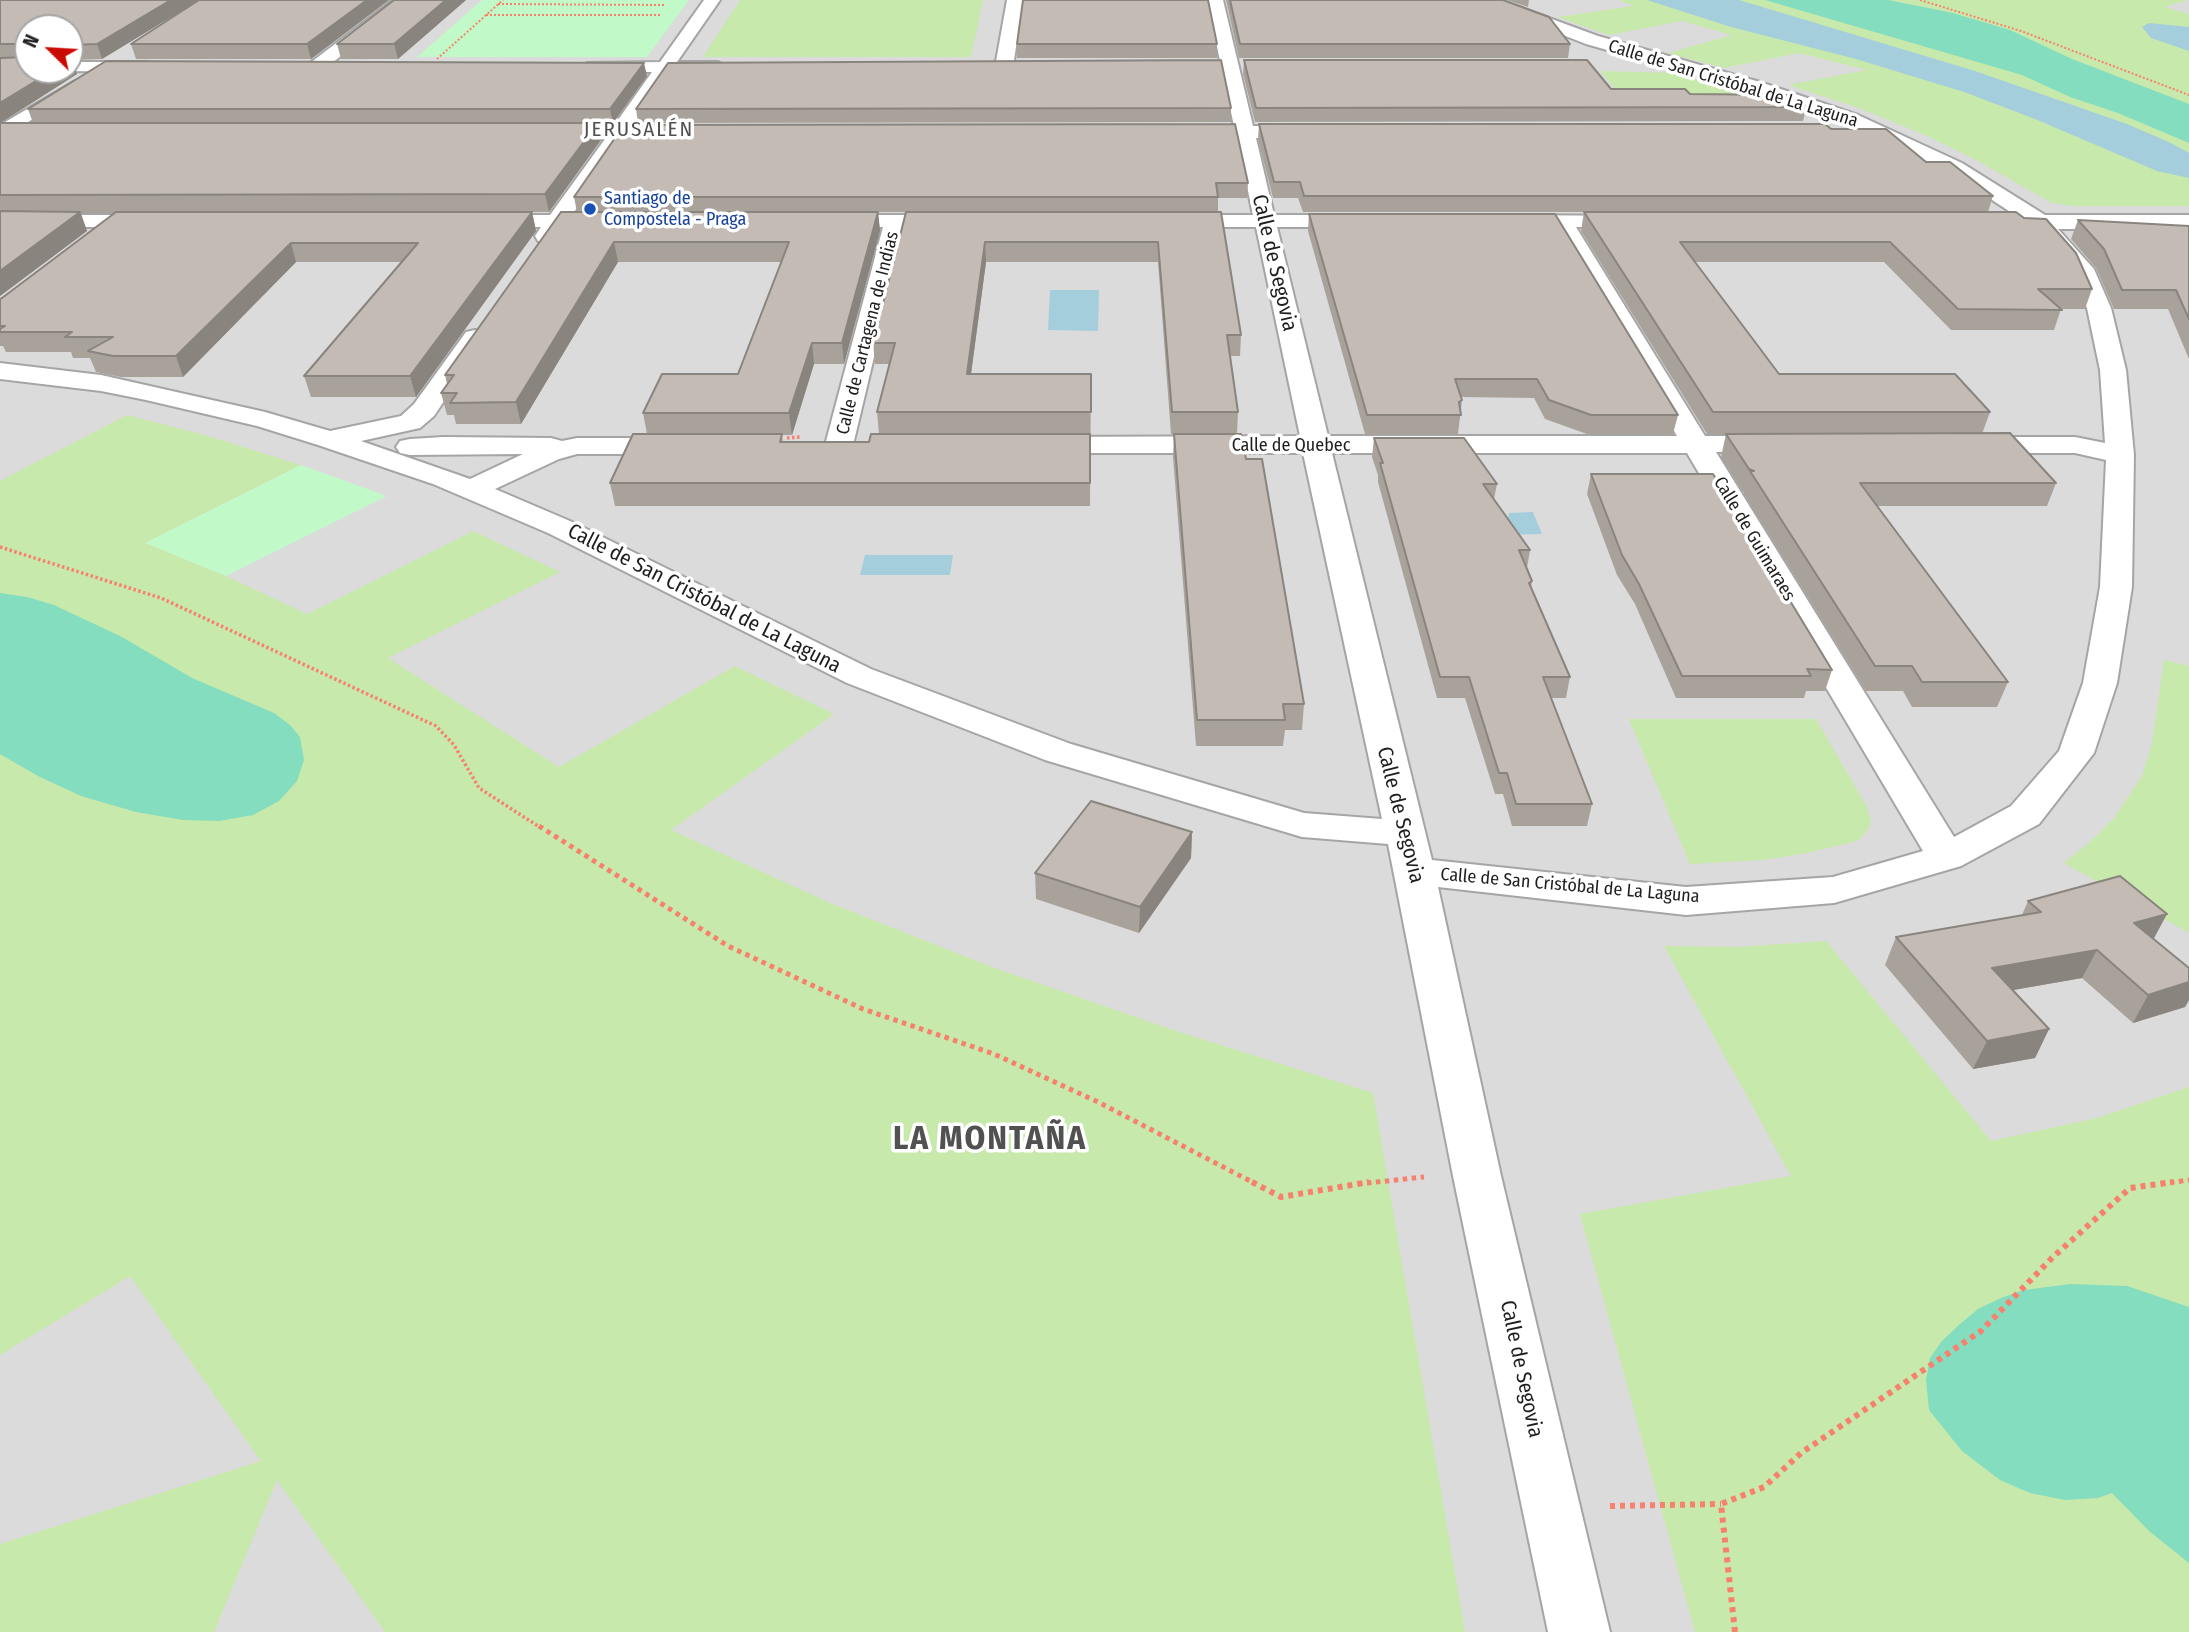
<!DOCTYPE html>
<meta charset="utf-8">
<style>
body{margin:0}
#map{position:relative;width:2189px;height:1632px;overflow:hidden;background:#efece5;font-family:"Fira Sans Condensed",sans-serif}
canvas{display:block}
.north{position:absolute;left:14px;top:14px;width:70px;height:70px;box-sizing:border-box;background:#fff;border:2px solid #a5a5a5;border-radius:50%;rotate:294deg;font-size:19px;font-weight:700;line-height:28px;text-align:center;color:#1e1e1e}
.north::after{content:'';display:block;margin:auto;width:24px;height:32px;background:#ca0b03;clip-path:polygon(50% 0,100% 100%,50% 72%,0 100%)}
</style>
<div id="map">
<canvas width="2189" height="1632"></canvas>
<div class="north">N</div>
</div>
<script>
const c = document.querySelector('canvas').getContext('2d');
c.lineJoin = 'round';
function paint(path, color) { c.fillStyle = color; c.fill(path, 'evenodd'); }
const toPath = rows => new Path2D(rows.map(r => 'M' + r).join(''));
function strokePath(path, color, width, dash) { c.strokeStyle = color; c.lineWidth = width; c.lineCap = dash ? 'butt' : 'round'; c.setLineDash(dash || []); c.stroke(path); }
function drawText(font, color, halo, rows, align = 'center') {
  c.font = font + ' "Fira Sans Condensed",sans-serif'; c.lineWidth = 7; c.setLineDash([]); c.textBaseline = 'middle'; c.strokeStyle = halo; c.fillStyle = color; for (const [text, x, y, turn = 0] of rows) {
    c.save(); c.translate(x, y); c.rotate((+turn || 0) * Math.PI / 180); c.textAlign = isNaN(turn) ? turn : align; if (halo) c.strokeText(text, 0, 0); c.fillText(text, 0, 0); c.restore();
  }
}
paint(toPath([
 [0,0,2189,0,2189,1632,0,1632],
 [28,28,70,28,70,70,28,70]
]), '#dcdbdb');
paint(toPath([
 [740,0,983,0,971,57,703,57],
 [1619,0,2189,0,2164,7,2189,14,2189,206,2072,206,2052,203,1976,160,1927,136,1859,108,1788,85,1867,70,1799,53,1724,68,1668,53,1732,35,1682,21,1609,35,1557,17,1634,6],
 [1600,71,1674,73,1784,104,1628,104],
 [127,415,208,436,301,465,146,543,226,576,307,614,473,531,560,572,388,658,559,767,735,666,834,714,671,830,830,903,992,967,1173,1030,1373,1093,1465,1632,385,1632,277,1480,214,1632,0,1632,0,1544,261,1461,130,1276,0,1355,0,481],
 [2164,660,2189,666,2189,933,2064,863,2091,841,2114,818,2142,776,2152,744],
 [1629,719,1816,719,1867,807,1871,821,1869,828,1860,839,1853,842,1807,853,1764,860,1690,864],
 [1826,941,1991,1141,2097,1118,2189,1087,2189,1632,1695,1632,1580,1214,1791,1176,1664,946,1738,947]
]), '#c7e9ab');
paint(toPath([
 [482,0,689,0,647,57,417,57],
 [301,465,387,496,226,576,145,543]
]), '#c2f9c9');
paint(toPath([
 [1765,0,1888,0,1953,13,2010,30,2072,59,2189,104,2189,143,2118,113,2070,97,2022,75],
 [0,593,27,597,54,605,122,637,192,678,274,713,290,725,300,737,304,760,297,781,279,801,253,815,219,821,183,820,136,812,81,796,38,776,0,754],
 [2070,1284,2127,1286,2189,1307,2189,1563,2149,1531,2112,1493,2098,1498,2065,1500,2030,1493,2000,1480,1962,1451,1929,1410,1926,1380,1930,1358,1942,1341,1959,1325,1978,1309,2001,1298,2024,1290]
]), '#83ddbe');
paint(toPath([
 [1647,0,1739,0,1975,71,2127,124,2171,143,2189,153,2189,178,2157,171,2035,119,1964,92,1856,59,1731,27],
 [2149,23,2189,27,2189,51,2151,38,2142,27],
 [1050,290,1099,290,1098,331,1048,330],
 [1533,512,1542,534,1498,535,1506,528,1509,513],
 [865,555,953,555,950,575,860,575]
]), '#a5cedc');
const minor = toPath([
 [393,0,411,0,322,71,310,71,307,67,310,63,393,0],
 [704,0,720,0,677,62,718,62,727,67,718,72,670,72,632,127,669,127,679,133,669,139,624,139,572,215,613,216,616,221,613,226,563,227,554,241,546,243,538,241,535,236,541,227,475,226,472,221,475,216,483,215,550,215,605,139,547,139,537,133,540,129,613,127,652,72,593,72,587,71,584,67,587,63,660,62,704,0],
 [1007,0,1023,0,1013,67,1004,72,995,67,1007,0],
 [1207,0,1223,0,1253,126,1309,126,1319,132,1309,138,1256,138,1274,215,1361,215,1369,216,1372,221,1369,226,1361,227,1277,227,1328,436,1677,436,1554,227,1509,227,1501,226,1498,221,1501,216,1509,215,1642,216,1645,221,1642,226,1634,227,1576,227,1705,436,1776,436,1786,438,1790,444,1786,450,1776,452,1716,452,1954,837,2011,806,2059,751,2083,683,2100,587,2106,460,2075,453,1969,453,1959,451,1955,445,1959,439,1969,437,2075,437,2105,443,2100,370,2087,308,2071,271,2034,229,1987,227,1984,222,1987,217,2015,215,1948,171,1844,123,1748,90,1586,44,1481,3,1478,0,1500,0,1598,36,1760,82,1858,115,1962,163,2045,215,2189,215,2189,229,2058,229,2094,269,2111,308,2126,370,2134,455,2132,587,2117,683,2094,753,2039,824,1961,866,1834,903,1686,915,1438,887,1501,1176,1610,1632,1548,1632,1453,1176,1388,844,1302,837,1045,760,847,683,548,533,433,484,318,445,257,426,146,400,101,391,0,379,0,363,101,375,265,412,330,431,401,416,414,404,466,332,475,330,484,332,487,337,434,416,420,428,361,441,470,479,523,454,410,455,400,453,396,447,400,441,410,439,443,437,551,438,562,441,577,438,680,438,690,440,694,446,690,452,680,454,577,454,559,459,495,489,570,521,871,669,1071,744,1304,813,1382,819,1303,453,1038,453,1028,451,1024,445,1028,439,1038,437,1300,436,1256,227,1169,227,1161,226,1158,221,1161,216,1169,215,1253,215,1237,138,1184,138,1174,132,1184,126,1234,126,1207,0],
 [1332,453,1687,453,1923,851,1833,877,1686,887,1432,860,1332,453],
 [70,62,148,62,157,67,148,72,64,71,70,70,70,62],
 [75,81,81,82,84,86,81,90,0,139,0,125,75,81],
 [0,215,157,215,165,216,168,221,165,226,157,227,0,227,0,215],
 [826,215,955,215,963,216,966,221,963,226,955,227,905,227,853,445,849,451,839,453,829,451,825,445,883,227,818,226,815,221,818,216,826,215]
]);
strokePath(minor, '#a5a5a5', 4);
strokePath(toPath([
 [1920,0,2021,31,2189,95],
 [498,4,665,5],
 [486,15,660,15],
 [437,59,503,0]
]), '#f8816d', 2, [2, 2]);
strokePath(toPath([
 [787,438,800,437],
 [0,547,161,598,436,726,454,745,479,788,541,828]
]), '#f8816d', 3.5, [2.5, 2.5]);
strokePath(toPath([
 [539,826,728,946,863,1009,994,1054,1098,1102,1256,1184],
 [1358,1184,1424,1177],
 [2161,1184,2189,1180]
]), '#f8816d', 5, [4.5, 4.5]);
strokePath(toPath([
 [1252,1182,1281,1197,1369,1182],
 [1610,1506,1721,1504],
 [1735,1632,1721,1504,1764,1487,1801,1453,1981,1331,2053,1257,2130,1188,2173,1182]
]), '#f8816d', 6, [5, 5]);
paint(minor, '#fff');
paint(toPath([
 [0,0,199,0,102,59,72,60,77,74,1,123,33,123,28,109,647,76,613,123,598,123,601,140,549,212,523,212,532,212,536,231,416,397,311,397,304,376,402,262,296,262,183,377,121,377,96,372,90,358,73,358,71,352,6,352,3,346,0,346,0,299,2,298,115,213,81,213,87,231,0,296],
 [28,28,70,28,70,70,28,70],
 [199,0,389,0,311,59,136,59,131,44],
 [394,0,466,0,398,59,341,59,337,44],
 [1226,0,1504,0,1570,44,1568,58,1239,58],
 [1507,0,1529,0,1528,7],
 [1017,44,1217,44,1217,58,1017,58],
 [1244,60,1611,89,1690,94,1807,107,1803,121,1255,122,1243,74],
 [1231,108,1231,122,638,123,636,109],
 [1259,124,1831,129,1926,162,1993,196,1988,212,2092,289,2085,309,2061,309,2054,330,1951,330,1884,262,1695,262,1779,374,1990,412,1982,434,2056,483,2047,506,1877,506,2008,682,1997,707,1912,707,1903,691,1866,691,1744,494,1744,492,1743,492,1721,457,1726,434,1707,434,1581,231,1584,212,1303,212,1298,198,1273,198,1258,139],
 [624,125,1248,183,1247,198,1218,198,1218,212,1241,335,1240,356,1230,356,1238,412,1237,434,1246,459,1304,704,1302,730,1285,730,1283,746,1196,746,1173,457,1174,434,1171,434,1158,262,986,262,971,374,1091,374,1090,506,615,506,610,483,647,434,643,413,738,374,781,262,618,262,521,424,456,424,454,415,447,415,441,393,447,384,445,375,577,212,574,197],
 [878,212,906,212,873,343,875,364,889,364,877,412,879,434,869,442,783,442,782,435,792,435,814,364,844,364,880,231],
 [1309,214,1678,415,1673,434,1587,434,1545,419,1534,398,1461,397,1462,400,1458,434,1365,434,1308,231],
 [2078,220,2189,226,2189,359,2168,309,2114,309,2096,268,2071,239],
 [1374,438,1497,484,1494,499,1530,550,1527,568,1532,581,1531,588,1570,677,1566,698,1551,698,1592,804,1587,826,1512,826,1503,794,1495,794,1465,698,1437,698,1378,482,1378,475,1372,457],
 [1591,474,1832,670,1825,691,1806,691,1804,698,1676,698,1635,604,1617,575,1587,494],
 [1192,832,1191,858,1139,933,1036,899,1035,873],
 [2028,901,2154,939,2189,968,2189,1000,2185,1007,2133,1023,2082,978,2013,990,2049,1029,2035,1058,1973,1069,1885,965,1896,937,2022,915]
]), '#a9a29b');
paint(toPath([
 [171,0,199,0,102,59,97,44],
 [367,0,389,0,311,59,307,44],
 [446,0,466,0,398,59,394,44],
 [72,59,77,74,0,123,0,103,54,70,70,70,70,60],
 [644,63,647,76,613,123,610,109],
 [598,123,601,140,549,212,545,194],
 [80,212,87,231,0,296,0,271],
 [532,212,536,231,416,397,410,376],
 [878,212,880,231,844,364,842,343],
 [614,242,618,262,521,424,516,402],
 [985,242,986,262,968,396,967,374],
 [291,243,296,262,183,377,176,356],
 [812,343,814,364,792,435,789,413],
 [1192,832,1191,858,1139,933,1140,907],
 [2167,914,2152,942,2134,923],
 [2097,950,2082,978,1979,996,1992,968],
 [2189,982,2189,1000,2185,1007,2133,1023,2148,995],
 [2049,1029,2035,1058,1973,1069,1987,1041]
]), '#89847e');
const building = toPath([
 [0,0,171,0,97,44,70,45,70,28,28,28,28,53,25,52,22,44,0,44,0,0],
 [199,0,367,0,307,44,131,44,199,0],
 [394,0,446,0,394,44,337,44,394,0],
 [1023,0,1208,0,1217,44,1017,44,1023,0],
 [1230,0,1503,0,1549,17,1570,44,1240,44,1230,0],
 [28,57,28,70,54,70,0,103,0,58,28,57],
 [1221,60,1231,108,636,109,668,63,1221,60],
 [1244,60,1587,60,1611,89,1685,89,1690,94,1789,95,1807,107,1256,108,1244,60],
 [106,61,644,63,610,109,28,109,106,61],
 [0,123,598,123,545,194,0,195,0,123],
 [1235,124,1248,183,1216,183,1218,197,574,197,624,125,1235,124],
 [1259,124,1825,124,1831,129,1886,129,1926,162,1950,162,1993,196,1304,196,1300,182,1274,182,1259,124],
 [0,211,80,212,0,271,0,211],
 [116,212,532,212,410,376,304,376,418,243,291,243,176,356,113,356,88,351,113,337,65,337,72,332,0,332,0,329,5,326,0,326,0,299,2,298,116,212],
 [561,212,878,212,842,343,812,343,789,413,643,413,662,374,738,374,789,242,614,242,516,402,450,403,457,393,441,393,454,375,445,375,561,212],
 [906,212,1221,212,1241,335,1227,335,1238,412,1172,412,1158,242,985,242,967,374,1091,374,1091,412,877,412,895,343,873,343,906,212],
 [1584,212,2016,212,2024,218,2046,219,2076,253,2092,289,2038,289,2062,310,1958,309,1890,242,1680,242,1779,374,1955,374,1990,412,1713,412,1584,212],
 [1309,214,1555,214,1678,415,1591,415,1549,400,1537,379,1455,379,1462,400,1459,402,1461,415,1367,415,1309,214],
 [2078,220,2189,226,2189,319,2176,290,2122,290,2104,249,2078,220],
 [2010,433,2056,483,1860,483,2008,682,1922,682,1912,666,1875,666,1750,471,1754,471,1749,469,1726,434,2010,433],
 [633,434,782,434,780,442,869,442,871,434,1090,434,1090,483,610,483,633,434],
 [1174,434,1241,434,1246,459,1262,459,1304,704,1283,704,1285,720,1197,720,1174,434],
 [1374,438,1464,438,1497,484,1483,484,1530,550,1519,550,1532,581,1529,583,1570,677,1543,677,1592,804,1516,804,1507,773,1499,773,1469,677,1440,677,1380,463,1383,463,1374,438],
 [1591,474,1713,474,1832,670,1807,669,1811,676,1682,676,1639,584,1622,555,1591,474],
 [1091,801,1192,832,1140,907,1035,873,1091,801],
 [2120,876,2167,914,2134,923,2189,968,2189,982,2148,995,2097,950,1992,968,2049,1029,1987,1041,1896,937,2041,912,2028,901,2120,876]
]);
paint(building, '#c4bcb4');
strokePath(building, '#89847e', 2);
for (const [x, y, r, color] of [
 [590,209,7,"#1a4fb4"]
]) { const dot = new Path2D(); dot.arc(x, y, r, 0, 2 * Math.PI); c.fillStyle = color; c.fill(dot); strokePath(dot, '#fff', 2.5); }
drawText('18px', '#1e1e1e', '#fff', [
 ["Calle de San Cristóbal de La Laguna",1733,84,17],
 ["Calle de Cartagena de Indias",868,333,-76],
 ["Calle de Quebec",1291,446],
 ["Calle de Guimaraes",1754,539,59],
 ["Calle de San Cristóbal de La Laguna",1570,886,5]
]);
drawText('18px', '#164399', '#fff', [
 ["Santiago de",604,199],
 ["Compostela - Praga",604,220]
], 'left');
c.letterSpacing = '2px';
drawText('21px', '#515151', '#fff', [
 ["JERUSALÉN",639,130]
]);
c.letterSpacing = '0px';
drawText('21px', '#1e1e1e', '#fff', [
 ["Calle de Segovia",1274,263,77],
 ["Calle de San Cristóbal de La Laguna",704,599,27],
 ["Calle de Segovia",1400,815,76],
 ["Calle de Segovia",1521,1369,78]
]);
c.letterSpacing = '2px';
drawText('bold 33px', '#515151', '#fff', [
 ["LA MONTAÑA",990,1140]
]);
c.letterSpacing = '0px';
</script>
